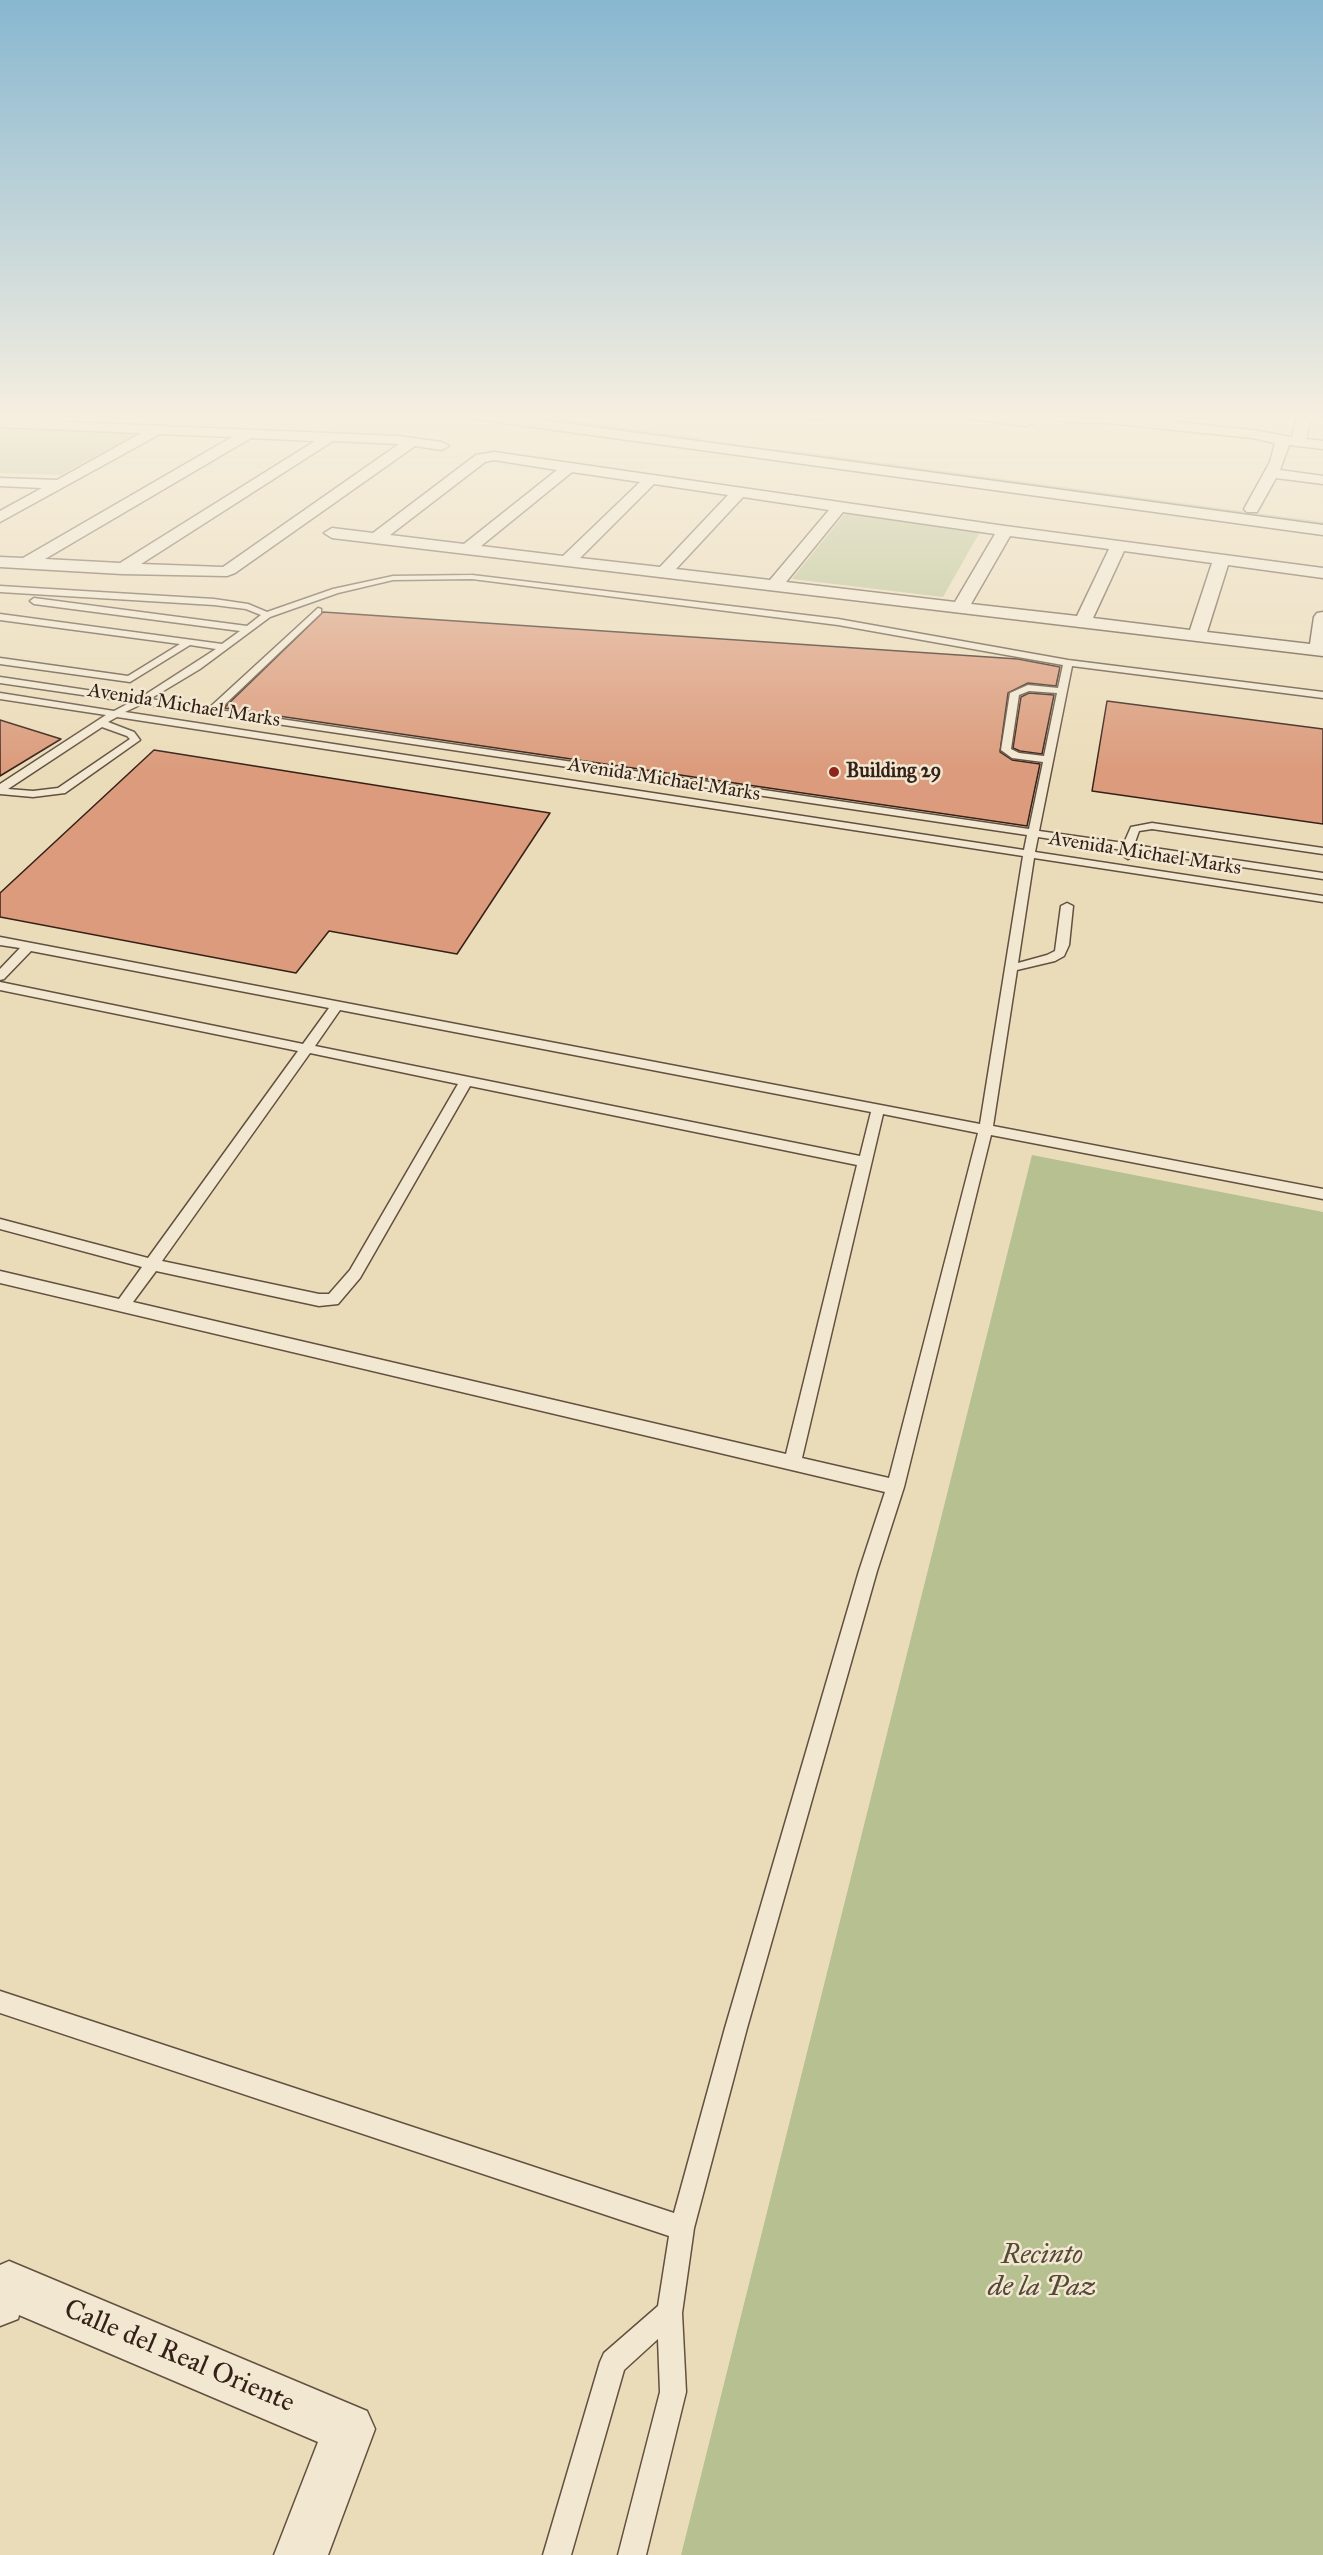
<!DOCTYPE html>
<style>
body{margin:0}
canvas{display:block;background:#ebdcb9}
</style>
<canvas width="1323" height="2555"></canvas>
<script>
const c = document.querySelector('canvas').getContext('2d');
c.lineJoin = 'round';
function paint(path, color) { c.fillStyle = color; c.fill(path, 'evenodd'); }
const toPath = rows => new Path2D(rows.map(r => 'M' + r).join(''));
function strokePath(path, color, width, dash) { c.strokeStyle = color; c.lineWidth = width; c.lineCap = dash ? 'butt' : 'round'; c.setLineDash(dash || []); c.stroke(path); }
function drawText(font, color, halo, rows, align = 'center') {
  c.font = font + ' "IM FELL Great Primer",serif'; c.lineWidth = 5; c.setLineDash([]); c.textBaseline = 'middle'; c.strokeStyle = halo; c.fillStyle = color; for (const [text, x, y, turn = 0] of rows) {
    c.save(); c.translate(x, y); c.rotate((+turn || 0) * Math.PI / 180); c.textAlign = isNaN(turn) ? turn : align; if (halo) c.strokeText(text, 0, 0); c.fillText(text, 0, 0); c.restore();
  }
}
paint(toPath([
 [484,414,528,414,703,438,697,442],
 [0,427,137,433,61,475,0,473],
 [731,445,802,452,1323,522,1323,528,730,449],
 [847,511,981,530,943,597,792,579],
 [1032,1155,1323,1212,1323,2555,681,2555]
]), '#b6c090');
const building = toPath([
 [323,612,1018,659,1060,667,1056,686,1028,683,1008,693,1000,752,1012,760,1040,764,1027,826,224,708,323,612],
 [1029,693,1054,695,1042,754,1020,751,1013,748,1021,697,1029,693],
 [1107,701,1323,729,1323,824,1092,791,1107,701],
 [0,720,61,739,0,776,0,720],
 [154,750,550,813,457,954,329,931,296,973,0,917,0,893,154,750]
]);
paint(building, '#db9b7c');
strokePath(building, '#352118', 1.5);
const service = toPath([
 [472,575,838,619,1068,660,1323,692,1323,698,1072,666,1039,831,1124,843,1131,827,1152,823,1323,848,1323,854,1152,829,1139,831,1134,845,1323,873,1323,879,1133,851,1133,856,1128,859,1123,856,1123,850,1038,837,1035,852,1323,896,1323,902,1034,858,1018,963,1047,955,1055,951,1061,906,1067,903,1073,906,1069,945,1064,956,1055,961,1017,970,993,1126,1323,1189,1323,1199,991,1135,904,1487,877,1571,747,2028,694,2228,682,2313,686,2392,646,2555,618,2555,660,2392,658,2339,624,2370,571,2555,543,2555,600,2362,604,2353,658,2306,669,2236,0,2013,0,1991,674,2213,725,2028,859,1571,885,1492,0,1283,0,1271,119,1299,142,1267,0,1229,0,1219,148,1258,298,1051,0,990,0,982,303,1044,329,1008,31,951,4,979,0,980,0,969,20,948,0,945,0,937,980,1124,1023,856,117,717,108,722,134,732,140,740,65,793,33,797,0,794,0,784,106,715,0,699,0,693,114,711,131,702,0,683,0,677,140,698,216,649,190,645,130,682,0,664,0,658,128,676,180,644,0,620,0,614,222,644,240,631,34,604,30,601,34,598,247,626,261,615,246,609,214,605,0,592,0,586,214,599,248,604,267,612,333,589,393,576,472,575],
 [472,579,838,625,1063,665,1058,688,1028,685,1010,693,1001,750,1012,758,1043,762,1029,829,219,710,321,613,321,609,318,608,209,708,150,699,200,669,270,617,338,593,393,580,472,579],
 [1029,691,1057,693,1044,756,1019,753,1011,749,1019,695,1029,691],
 [142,704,1027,835,1024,850,125,712,142,704],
 [102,727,127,736,130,739,58,788,33,791,8,789,102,727],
 [340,1010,871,1112,860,1156,315,1046,340,1010],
 [310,1053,458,1084,350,1270,329,1294,319,1294,162,1261,310,1053],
 [470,1086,857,1165,786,1454,133,1302,156,1271,319,1306,338,1304,360,1278,470,1086],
 [883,1114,978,1133,889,1478,802,1458,883,1114]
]);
const minor = toPath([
 [460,414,496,414,1323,525,1323,535,467,418,460,414],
 [793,414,835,414,833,417,821,420,800,418,793,414],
 [957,414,994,414,1023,418,1027,414,1041,414,1035,423,1024,426,964,418,957,414],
 [1046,414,1104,414,1252,430,1292,437,1298,414,1312,414,1306,439,1323,441,1323,449,1289,445,1280,470,1323,476,1323,484,1276,478,1257,512,1247,512,1244,509,1270,462,1275,443,1252,438,1107,423,1065,422,1048,417,1046,414],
 [0,419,398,436,442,442,449,446,442,450,415,446,235,573,227,576,122,574,0,567,0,557,23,558,232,437,160,434,0,522,0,511,42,488,0,486,0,478,57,480,141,433,0,427,0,419],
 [251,438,315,441,120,563,45,559,251,438],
 [333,441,399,444,223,567,141,564,333,441],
 [494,452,1005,526,1323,568,1323,578,1228,565,1207,632,1310,644,1314,617,1317,613,1323,612,1323,656,332,538,324,533,332,528,373,533,476,455,494,452],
 [494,460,557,470,464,544,390,535,485,462,494,460],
 [572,472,640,482,563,556,481,546,572,472],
 [654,484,728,495,660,567,580,558,654,484],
 [743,497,829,510,770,580,676,569,743,497],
 [843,512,995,534,955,602,786,582,843,512],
 [1010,536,1109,549,1077,616,971,604,1010,536],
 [1124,551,1212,563,1190,630,1093,618,1124,551],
 [9,2261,367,2411,375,2429,328,2555,274,2555,318,2442,19,2315,18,2319,0,2326,0,2265,9,2261]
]);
strokePath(service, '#625040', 3);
strokePath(minor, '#625040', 3);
paint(service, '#f2e8d2');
paint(minor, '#f2e8d2');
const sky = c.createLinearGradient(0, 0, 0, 772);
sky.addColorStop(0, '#88b7d0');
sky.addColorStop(0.54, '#f6efe0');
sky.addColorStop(1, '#f6efe000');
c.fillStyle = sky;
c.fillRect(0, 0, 1323, 772);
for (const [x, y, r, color] of [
 [834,772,6,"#8f2418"]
]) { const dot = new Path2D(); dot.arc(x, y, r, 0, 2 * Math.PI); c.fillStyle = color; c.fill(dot); strokePath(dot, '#f2e8d2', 2); }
drawText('20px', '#352118', '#f2e8d2', [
 ["Avenida Michael Marks",184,706,9],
 ["Avenida Michael Marks",664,780,9],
 ["Avenida Michael Marks",1145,854,9]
]);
drawText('bold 20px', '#352118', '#f2e8d2', [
 ["Building 29",846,772]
], 'left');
drawText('italic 28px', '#554936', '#f2e8d2', [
 ["Recinto",1042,2256],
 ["de la Paz",1042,2288]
]);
drawText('28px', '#352118', '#f2e8d2', [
 ["Calle del Real Oriente",179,2357,23]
]);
</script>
